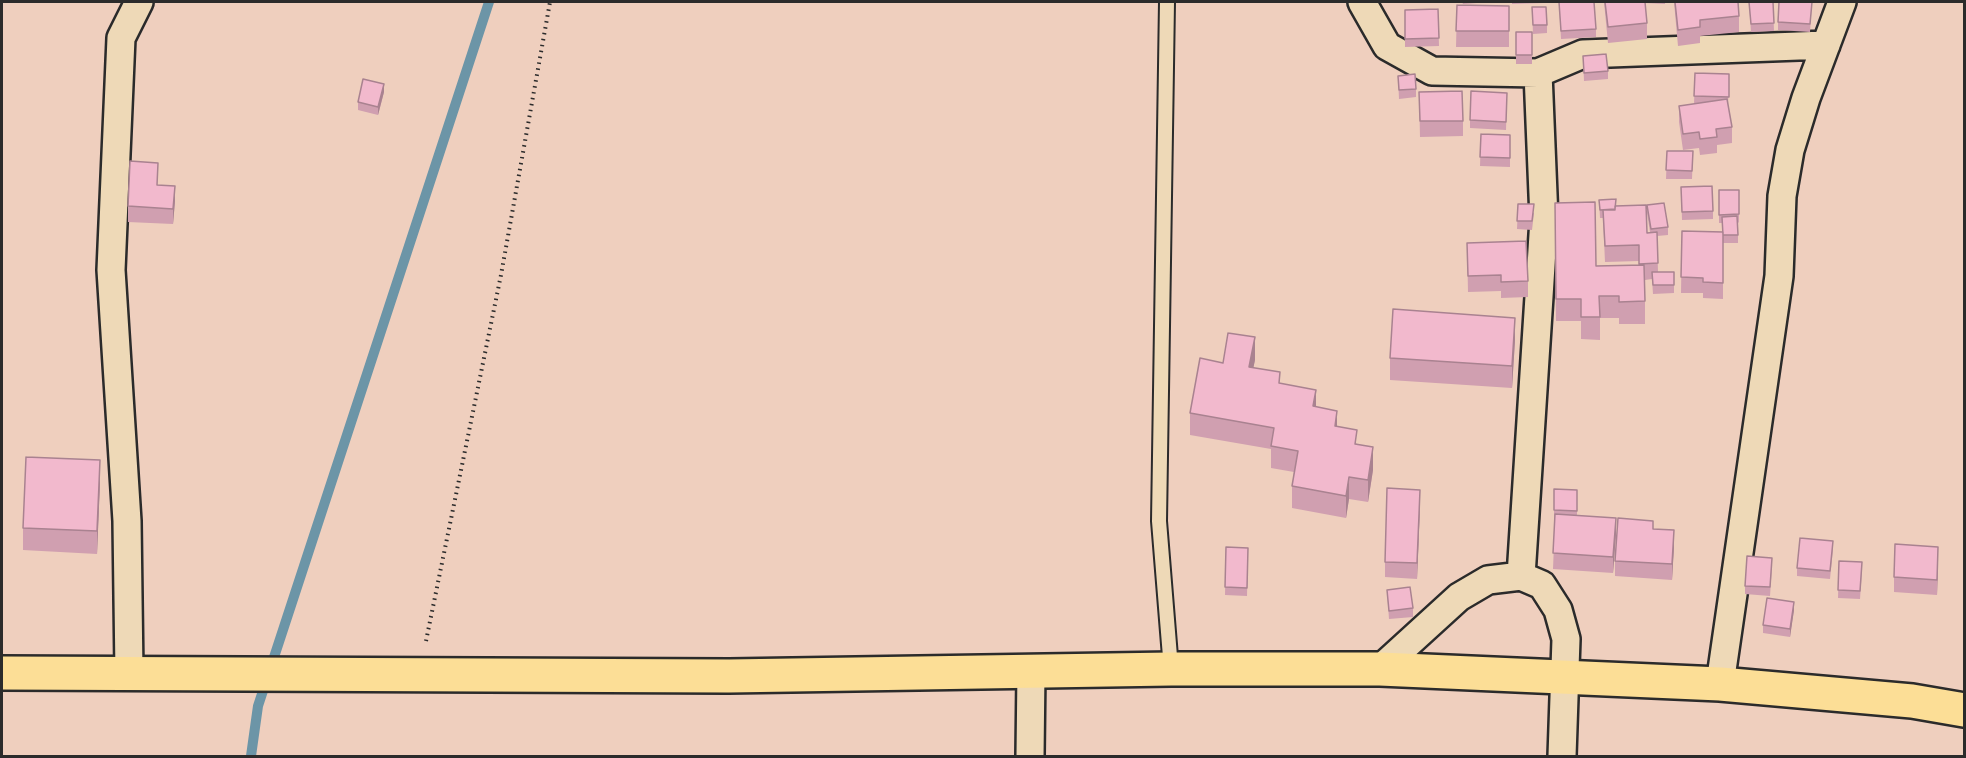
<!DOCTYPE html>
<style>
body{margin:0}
#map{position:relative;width:1966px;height:758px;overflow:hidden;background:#eed9b7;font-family:"Indie Flower",sans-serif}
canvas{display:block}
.frame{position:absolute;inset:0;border:3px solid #2b2b2b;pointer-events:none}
</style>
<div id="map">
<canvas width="1966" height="758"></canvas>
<div class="frame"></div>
</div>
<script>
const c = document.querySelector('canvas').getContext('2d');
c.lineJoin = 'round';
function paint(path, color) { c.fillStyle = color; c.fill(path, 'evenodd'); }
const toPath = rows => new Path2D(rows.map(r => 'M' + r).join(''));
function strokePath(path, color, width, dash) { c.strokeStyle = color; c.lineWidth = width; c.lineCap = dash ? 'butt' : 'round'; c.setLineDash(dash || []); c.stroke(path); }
paint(toPath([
 [2,2,1964,2,1964,756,2,756]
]), '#efcfbe');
strokePath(toPath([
 [251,756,258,706,489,2]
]), '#6c95a7', 10);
const service = toPath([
 [1167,2,1159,521,1171,669]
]);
const minor = toPath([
 [1362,2,1387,46,1432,71,1538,73,1583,54,1826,45],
 [1521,576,1544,219,1538,73],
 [1380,669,1459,597,1488,580,1521,576,1542,585,1558,610,1566,639,1562,756],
 [129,674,127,521,111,270,121,38,139,2],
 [1720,684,1779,276,1782,196,1790,150,1806,98,1842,2],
 [1030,756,1031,671]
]);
const trunk = toPath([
 [2,673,729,676,1171,669,1380,669,1720,684,1912,701,1964,710]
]);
strokePath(service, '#2b2b2b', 18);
strokePath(minor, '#2b2b2b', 32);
strokePath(trunk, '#2b2b2b', 38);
strokePath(toPath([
 [426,641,501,275,550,2]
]), '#2b2b2b', 4, [1.5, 4.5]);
strokePath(service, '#eed9b7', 14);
strokePath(minor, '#eed9b7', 27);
strokePath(trunk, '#fcde96', 33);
paint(toPath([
 [1462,2,1491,2,1463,4],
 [1512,2,1543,2,1543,3,1512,4],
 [1559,2,1596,29,1596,37,1561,39],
 [1604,2,1665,2,1665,4,1645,3,1647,23,1647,39,1608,43],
 [1674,2,1738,2,1739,16,1739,32,1700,36,1700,43,1678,46],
 [1749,2,1773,2,1774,31,1751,32],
 [1812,2,1810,32,1778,30,1778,22],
 [1457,5,1509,6,1509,47,1456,47],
 [1532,7,1547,25,1547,33,1533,34],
 [1438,9,1439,46,1405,47,1405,10],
 [1516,32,1532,32,1532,64,1516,64],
 [1583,56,1608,71,1608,79,1584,81],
 [1695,73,1729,74,1728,106,1732,127,1732,143,1717,145,1717,153,1700,155,1699,148,1683,150,1679,122,1679,106,1694,104],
 [1398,76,1416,89,1416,97,1399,99],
 [384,92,378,115,358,110,358,102],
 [1419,92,1463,121,1463,136,1420,137],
 [1507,93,1506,130,1470,128,1470,120],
 [1481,134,1510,135,1510,167,1480,166],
 [1667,151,1693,151,1692,179,1666,179],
 [158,185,175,201,173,224,128,222,128,206],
 [1681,187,1713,211,1713,219,1682,220],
 [1719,190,1739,190,1739,222,1738,223,1738,243,1723,243,1723,299,1703,298,1703,293,1681,293,1682,231,1722,232,1722,223,1719,223],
 [1599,200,1616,206,1647,233,1650,232,1647,213,1647,205,1668,227,1668,235,1657,236,1658,272,1674,272,1674,293,1653,294,1652,279,1645,280,1645,324,1619,324,1619,318,1600,318,1600,340,1581,339,1581,321,1556,321,1555,225,1596,266,1639,265,1639,261,1605,262,1603,218,1600,218],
 [1518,204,1534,213,1532,230,1517,229],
 [1467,243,1528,281,1528,297,1501,298,1501,291,1468,292],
 [1515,340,1512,388,1390,380,1390,358],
 [1255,360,1253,368,1280,384,1316,407,1357,444,1373,470,1368,502,1349,499,1346,518,1292,508,1292,486,1294,472,1271,468,1271,449,1190,435,1190,413],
 [100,482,97,554,23,550,23,528],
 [1554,489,1577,490,1577,516,1616,534,1613,573,1553,569,1555,519,1554,518],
 [1420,505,1417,579,1385,577,1385,562],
 [1674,546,1672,580,1615,576,1615,561],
 [1226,547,1248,548,1247,596,1225,595],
 [1833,549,1830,579,1797,576,1797,568],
 [1839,561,1862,570,1860,599,1838,598],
 [1938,563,1937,595,1894,592,1894,577],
 [1772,566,1770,596,1745,594,1745,586],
 [1387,590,1413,608,1413,617,1389,619],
 [1794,610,1790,637,1763,633,1763,625]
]), '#d09fb0');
paint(toPath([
 [384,84,384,92,378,115,378,107],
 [175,186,175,201,173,224,173,209],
 [1515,318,1515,340,1512,388,1512,366],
 [1255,337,1255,360,1249,389,1249,367],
 [1316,390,1316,412,1313,406],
 [1337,411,1337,433,1335,426],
 [1373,447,1373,470,1368,502,1368,480],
 [100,460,100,482,97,554,97,531],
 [1349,477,1349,499,1346,518,1346,496],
 [1420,490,1420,505,1417,579,1417,563],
 [1616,518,1616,534,1613,573,1613,557],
 [1674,530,1674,546,1672,580,1672,564],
 [1938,547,1938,563,1937,595,1937,580],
 [1794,602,1794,610,1790,637,1790,629]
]), '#a98290');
const building = toPath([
 [1559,2,1594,2,1596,29,1561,31,1559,2],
 [1605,2,1645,2,1647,23,1608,27,1605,2],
 [1675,2,1738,2,1739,16,1700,20,1700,27,1678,30,1675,2],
 [1749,2,1773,2,1774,23,1751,24,1749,2],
 [1779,2,1812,2,1810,24,1778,22,1779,2],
 [1457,5,1509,6,1509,31,1456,31,1457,5],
 [1532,7,1546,7,1547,25,1533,25,1532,7],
 [1438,9,1439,38,1405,39,1405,10,1438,9],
 [1516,32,1532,32,1532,55,1516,55,1516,32],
 [1606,54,1608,71,1584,73,1583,56,1606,54],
 [1695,73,1729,74,1729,97,1694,96,1695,73],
 [1415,74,1416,89,1399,90,1398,76,1415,74],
 [363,79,384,84,378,107,358,102,363,79],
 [1462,91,1463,121,1420,121,1419,92,1462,91],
 [1471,91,1507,93,1506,122,1470,120,1471,91],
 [1727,99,1732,127,1716,129,1717,137,1700,139,1699,132,1683,134,1679,106,1727,99],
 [1481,134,1510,135,1510,158,1480,157,1481,134],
 [1667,151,1693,151,1692,171,1666,170,1667,151],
 [130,161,158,163,157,185,175,186,173,209,128,206,130,161],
 [1712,186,1713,211,1682,212,1681,187,1712,186],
 [1719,190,1739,190,1739,214,1719,215,1719,190],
 [1616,199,1615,209,1600,210,1599,200,1616,199],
 [1595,202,1596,266,1644,265,1645,301,1619,302,1619,296,1599,296,1600,317,1581,317,1581,299,1556,299,1555,203,1595,202],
 [1664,203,1668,227,1651,229,1647,205,1664,203],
 [1518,204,1534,204,1532,221,1517,221,1518,204],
 [1646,205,1647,233,1657,232,1658,263,1639,264,1639,245,1605,246,1603,210,1615,210,1615,206,1646,205],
 [1737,216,1738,235,1723,235,1722,217,1737,216],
 [1682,231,1723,232,1723,283,1703,282,1703,278,1681,277,1682,231],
 [1526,241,1528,281,1501,282,1501,275,1468,276,1467,243,1526,241],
 [1652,272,1674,272,1674,285,1653,285,1652,272],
 [1393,309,1515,318,1512,366,1390,358,1393,309],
 [1228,333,1255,337,1249,367,1280,372,1279,383,1316,390,1313,406,1337,411,1335,426,1357,430,1355,444,1373,447,1368,480,1349,477,1346,496,1292,486,1298,451,1271,446,1274,428,1190,413,1200,358,1223,363,1228,333],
 [26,457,100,460,97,531,23,528,26,457],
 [1387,488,1420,490,1417,563,1385,562,1387,488],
 [1554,489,1577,490,1577,511,1554,510,1554,489],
 [1555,514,1616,518,1613,557,1553,553,1555,514],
 [1618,518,1653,521,1653,529,1674,530,1672,564,1615,561,1618,518],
 [1800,538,1833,541,1830,571,1797,568,1800,538],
 [1895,544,1938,547,1937,580,1894,577,1895,544],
 [1226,547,1248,548,1247,588,1225,587,1226,547],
 [1747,556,1772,558,1770,587,1745,586,1747,556],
 [1839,561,1862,562,1860,591,1838,590,1839,561],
 [1410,587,1413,608,1389,611,1387,590,1410,587],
 [1767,598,1794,602,1790,629,1763,625,1767,598]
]);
paint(building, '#f2b9cd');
strokePath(building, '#a98290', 1.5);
</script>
